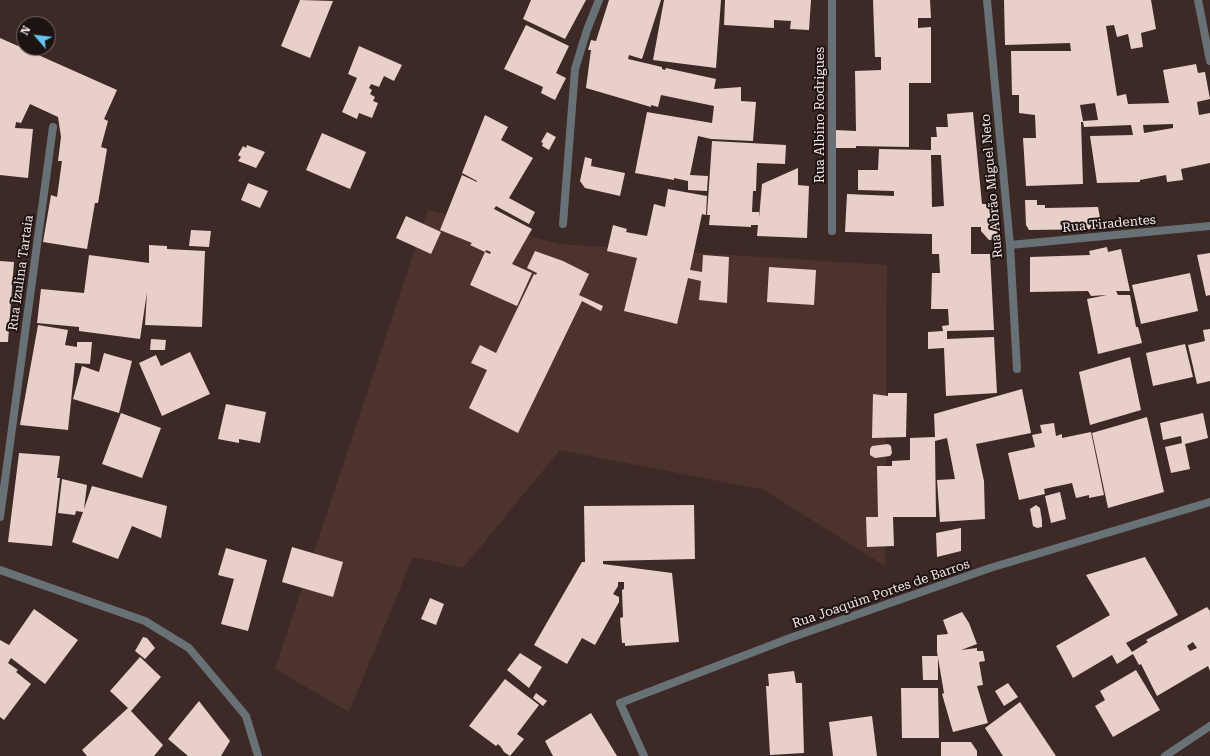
<!DOCTYPE html>
<meta charset="utf-8">
<style>
body{margin:0}
#map{position:relative;width:1210px;height:756px;overflow:hidden;background:#3d2925;font-family:"Roboto Serif",serif}
canvas{display:block}
.north{position:absolute;left:16px;top:16px;width:40px;height:40px;box-sizing:border-box;background:#1d1412;border:1px solid #736866;border-radius:50%;rotate:298deg;font-size:11px;font-weight:700;line-height:16px;text-align:center;color:#f3e6e3}
.north::after{content:'';display:block;margin:auto;width:14px;height:18px;background:#66c4ef;clip-path:polygon(50% 0,100% 100%,50% 72%,0 100%)}
</style>
<div id="map">
<canvas width="1210" height="756"></canvas>
<div class="north">N</div>
</div>
<script>
const c = document.querySelector('canvas').getContext('2d');
c.lineJoin = 'round';
function paint(path, color) { c.fillStyle = color; c.fill(path, 'evenodd'); }
const toPath = rows => new Path2D(rows.map(r => 'M' + r).join(''));
function strokePath(path, color, width, dash) { c.strokeStyle = color; c.lineWidth = width; c.lineCap = dash ? 'butt' : 'round'; c.setLineDash(dash || []); c.stroke(path); }
function drawText(font, color, halo, rows, align = 'center') {
  c.font = font + ' "Roboto Serif",serif'; c.lineWidth = 4; c.setLineDash([]); c.textBaseline = 'middle'; c.strokeStyle = halo; c.fillStyle = color; for (const [text, x, y, turn = 0] of rows) {
    c.save(); c.translate(x, y); c.rotate((+turn || 0) * Math.PI / 180); c.textAlign = isNaN(turn) ? turn : align; if (halo) c.strokeText(text, 0, 0); c.fillText(text, 0, 0); c.restore();
  }
}
paint(toPath([
 [428,210,559,244,887,265,885,566,764,490,560,450,463,568,413,557,349,712,275,669]
]), '#4d332e');
paint(toPath([
 [300,0,333,1,310,58,281,46],
 [531,0,586,0,565,39,523,19],
 [609,0,661,0,642,59,629,55,628,59,662,67,662,69,665,70,666,68,716,79,714,89,741,87,741,101,756,102,753,141,711,139,698,136,690,175,708,176,707,191,688,190,688,181,674,178,674,180,635,173,647,112,712,123,714,106,661,95,658,107,651,105,651,107,586,88,591,50,588,50,591,40,596,41],
 [664,0,721,0,716,68,653,60],
 [725,0,811,0,809,30,790,29,791,21,774,20,774,28,724,25],
 [873,0,930,0,931,18,918,18,918,28,931,27,931,83,909,83,909,147,856,146,856,148,835,148,835,130,856,131,855,71,881,70,881,57,875,57],
 [1004,0,1151,0,1156,29,1141,33,1143,47,1131,49,1128,34,1117,37,1114,25,1106,26,1117,96,1126,94,1128,104,1169,103,1163,70,1196,64,1198,73,1205,72,1210,99,1197,102,1199,115,1210,113,1210,163,1181,169,1183,180,1167,182,1166,175,1140,180,1140,182,1097,183,1090,136,1133,135,1131,125,1084,127,1083,122,1081,122,1083,184,1026,186,1023,138,1036,138,1035,115,1019,113,1019,95,1012,95,1011,51,1071,51,1070,43,1005,45],
 [1095,103,1098,120,1083,121,1080,105],
 [1173,124,1173,128,1144,133,1143,125],
 [526,25,569,46,556,73,566,78,555,100,541,93,543,87,504,69],
 [0,38,117,90,104,119,108,121,101,147,107,149,98,203,95,203,87,249,43,242,51,195,57,197,62,161,58,161,61,137,58,117,30,104,21,123,16,122,15,128,33,129,28,178,0,175],
 [359,46,402,65,394,81,384,76,379,87,371,84,369,88,372,90,370,94,375,97,373,101,378,103,372,118,359,113,357,119,342,112,357,78,348,74],
 [973,112,982,204,995,204,998,239,989,240,981,231,981,227,971,227,971,254,990,254,994,330,947,331,947,339,994,337,997,393,946,396,944,348,928,349,928,332,943,331,942,326,949,325,948,309,931,309,932,273,940,273,939,254,932,254,932,234,845,232,847,194,894,196,894,191,858,190,858,170,878,170,879,149,931,150,931,137,937,137,936,127,948,127,947,114],
 [931,155,941,155,944,206,932,207],
 [485,115,508,127,501,140,533,158,509,198,535,212,529,224,496,206,494,209,532,229,512,264,532,273,517,306,470,285,485,252,490,254,491,252,486,250,485,252,470,245,472,243,440,230,462,175,477,182,477,181,462,173],
 [547,132,556,137,549,150,542,146,543,143,541,142],
 [322,133,366,152,350,189,306,170],
 [712,141,786,145,785,164,757,163,756,191,753,191,752,212,759,212,759,218,762,184,798,168,798,185,809,186,807,238,757,236,758,225,751,225,751,227,709,225,710,215,707,215],
 [247,145,265,152,256,168,238,161,241,157,238,155,243,146,246,148],
 [585,157,592,159,591,166,625,173,620,196,585,188,580,181],
 [248,183,268,191,260,208,241,200],
 [668,189,707,196,706,215,702,214,690,270,702,272,703,255,729,257,727,303,699,300,701,281,688,278,677,324,624,311,637,258,607,251,613,225,627,229,626,232,647,236,654,204,665,207],
 [1025,200,1037,200,1037,205,1045,205,1045,208,1098,207,1102,229,1029,230,1026,225],
 [406,216,441,232,431,254,396,238],
 [191,230,211,231,209,247,189,246],
 [149,245,167,246,167,249,205,251,202,327,145,325,147,292,140,339,79,331,79,327,37,323,41,289,84,293,89,255,149,263],
 [1107,247,1108,252,1121,249,1130,291,1116,291,1118,295,1130,295,1136,327,1138,327,1142,343,1098,354,1087,299,1107,295,1091,296,1088,291,1030,292,1030,257,1090,255,1089,251],
 [535,251,563,261,589,274,579,295,603,306,601,311,582,301,518,433,469,408,487,370,471,363,480,345,496,353,534,274,536,275,537,273,527,268],
 [1210,253,1210,295,1206,296,1197,255],
 [0,261,14,262,8,342,0,342],
 [769,267,816,270,814,305,767,302],
 [1190,273,1198,311,1141,324,1132,285],
 [38,325,68,330,65,345,77,347,77,342,92,342,90,364,75,363,68,430,20,425],
 [1210,329,1210,381,1197,384,1188,345,1205,341,1203,330],
 [151,339,166,340,165,350,150,350],
 [1185,344,1193,377,1153,386,1146,353],
 [190,352,210,394,162,416,139,363,156,355,161,366],
 [104,353,132,361,119,413,73,399,82,366,99,372],
 [1130,357,1141,410,1090,425,1079,372],
 [1022,389,1031,433,976,444,984,481,985,519,940,522,937,480,955,479,947,438,935,441,936,517,893,517,894,546,867,547,866,517,878,517,877,466,892,466,892,461,910,460,910,438,935,437,934,414],
 [888,393,907,393,906,437,872,438,873,394,888,396],
 [226,404,266,412,260,443,239,439,239,443,218,439],
 [121,413,161,428,142,478,102,464],
 [1203,413,1208,438,1185,444,1190,469,1171,473,1165,447,1182,443,1181,436,1163,440,1160,423],
 [1147,417,1164,492,1108,508,1092,433],
 [1054,423,1056,436,1062,434,1062,438,1091,432,1104,495,1089,498,1089,495,1076,498,1072,483,1044,489,1045,494,1019,500,1008,453,1035,447,1032,435,1042,433,1040,425],
 [888,444,891,446,892,453,890,456,875,458,870,455,870,449,872,446],
 [19,453,60,456,57,478,60,478,52,546,8,542],
 [62,479,87,485,84,509,92,486,167,506,161,538,132,526,118,559,72,542,83,512,76,511,75,515,58,513],
 [1060,492,1066,519,1051,523,1045,496],
 [694,505,695,559,603,561,603,564,672,573,679,642,625,646,625,643,622,643,620,618,623,617,622,590,624,589,624,582,618,582,618,586,613,594,619,597,619,602,595,645,582,638,567,664,534,645,582,562,585,562,584,506],
 [1036,505,1040,508,1042,521,1042,527,1037,528,1033,526,1030,509],
 [961,528,961,551,937,557,936,533],
 [292,547,343,562,333,597,282,582],
 [226,548,267,560,248,631,221,624,234,579,218,575],
 [1145,557,1178,615,1126,643,1132,652,1148,642,1146,640,1207,607,1210,611,1210,671,1208,666,1157,696,1141,664,1139,665,1133,654,1117,664,1112,655,1073,678,1056,646,1110,615,1086,575],
 [1193,642,1197,648,1190,651,1187,646],
 [430,598,444,604,436,625,421,619],
 [34,609,78,640,45,684,11,658,8,663,18,670,16,672,31,684,4,720,0,717,0,640,9,645],
 [962,612,969,623,977,644,961,650,977,648,977,651,983,651,985,661,979,662,983,685,977,686,988,723,953,732,942,694,944,693,937,652,937,635,948,634,943,620],
 [143,637,147,638,155,648,145,659,135,651],
 [520,653,542,667,529,688,507,670],
 [922,656,938,656,938,680,923,680],
 [140,657,161,677,131,711,163,745,154,756,87,756,82,750,128,708,110,691],
 [1136,670,1160,710,1113,737,1095,706,1105,700,1100,691],
 [794,671,796,683,802,683,804,753,770,755,766,686,769,686,768,674],
 [505,679,539,705,517,734,524,739,510,756,504,752,501,747,498,744,496,746,469,726],
 [1008,683,1018,697,1004,706,995,691],
 [901,688,938,688,939,738,902,738],
 [536,693,547,701,543,706,533,698],
 [199,701,230,741,221,756,188,756,168,739],
 [1020,702,1056,756,1003,756,985,728],
 [591,713,617,756,553,756,545,741],
 [872,716,877,756,833,756,829,722],
 [941,742,971,742,977,751,977,756,941,756]
]), '#e9cfc9');
strokePath(toPath([
 [832,0,832,231],
 [987,0,1010,245,1017,369],
 [1198,0,1210,61],
 [563,224,575,69,587,30,599,0],
 [1010,245,1210,226],
 [0,517,53,127]
]), '#687176', 8);
strokePath(toPath([
 [644,756,620,703,790,638,990,568,1210,502],
 [1165,756,1210,726]
]), '#687176', 8);
strokePath(toPath([
 [0,570,145,621,189,648,246,716,258,756]
]), '#687176', 8);
drawText('13px', '#f3e6e3', '#1d1412', [
 ["Rua Albino Rodrigues",820,115,-90],
 ["Rua Abrão Miguel Neto",992,186,-95],
 ["Rua Tiradentes",1109,224,-5],
 ["Rua Izulina Tartaia",21,273,-82],
 ["Rua Joaquim Portes de Barros",881,594,-19]
]);
</script>
